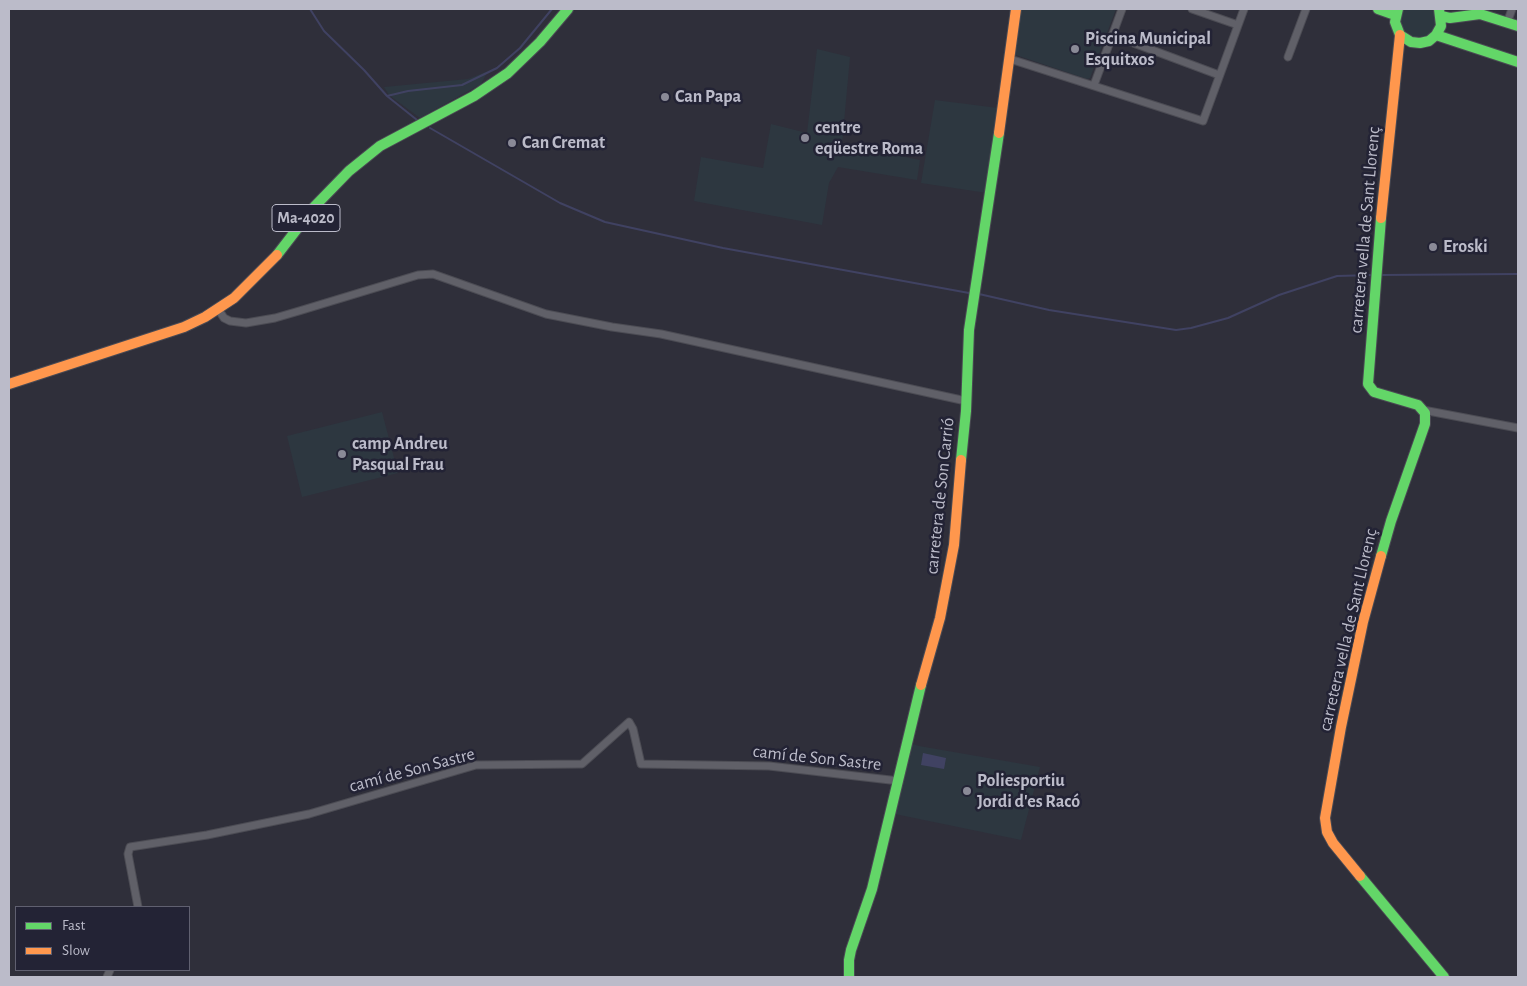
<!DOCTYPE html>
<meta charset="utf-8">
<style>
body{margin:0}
#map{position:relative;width:1527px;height:986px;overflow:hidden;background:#2f2f3a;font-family:"Alegreya Sans",sans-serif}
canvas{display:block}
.frame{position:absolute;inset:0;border:10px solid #bbbbc9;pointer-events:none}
.legend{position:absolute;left:15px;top:906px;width:175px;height:65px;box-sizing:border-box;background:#232335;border:1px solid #606070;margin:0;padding:6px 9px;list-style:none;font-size:15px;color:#bbbbc9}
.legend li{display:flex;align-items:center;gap:10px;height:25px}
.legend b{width:25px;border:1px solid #606070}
</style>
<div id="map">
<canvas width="1527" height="986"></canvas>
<div class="frame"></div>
<ul class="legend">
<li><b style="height:6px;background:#63d668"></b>Fast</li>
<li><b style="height:6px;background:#ff974d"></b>Slow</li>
</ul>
</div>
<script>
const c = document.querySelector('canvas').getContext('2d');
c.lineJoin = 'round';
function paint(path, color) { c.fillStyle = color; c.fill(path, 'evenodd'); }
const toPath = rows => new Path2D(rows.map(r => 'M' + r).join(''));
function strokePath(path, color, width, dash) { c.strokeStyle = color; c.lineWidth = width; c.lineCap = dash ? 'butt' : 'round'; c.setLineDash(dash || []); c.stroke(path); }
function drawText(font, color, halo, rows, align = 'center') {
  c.font = font + ' "Alegreya Sans",sans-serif'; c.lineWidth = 5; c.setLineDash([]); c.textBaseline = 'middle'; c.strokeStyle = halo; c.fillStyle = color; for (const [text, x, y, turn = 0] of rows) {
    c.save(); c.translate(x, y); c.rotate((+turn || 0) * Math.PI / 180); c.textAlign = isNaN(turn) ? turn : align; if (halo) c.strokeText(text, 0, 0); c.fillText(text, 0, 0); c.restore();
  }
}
paint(toPath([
 [1018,9,1116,9,1090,78,1087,79,1013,54],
 [1403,9,1433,9,1436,18,1434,30,1428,36,1416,39,1405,33,1399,22],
 [817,49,850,57,842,144,920,160,917,180,838,167,829,183,822,225,694,201,701,157,763,168,771,124,807,133],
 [488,71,481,84,420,118,389,95,384,87,468,79],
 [935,100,998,108,987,193,921,183],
 [382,412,398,473,302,497,287,436],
 [910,743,919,746,1040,767,1021,840,895,814]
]), '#2d3740');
paint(toPath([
 [923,753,946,758,944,769,921,765]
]), '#404262');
strokePath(toPath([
 [310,9,324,31,364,70,387,96,408,91,462,85,497,68,520,48,552,9],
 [387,96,417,120],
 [430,128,560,203,605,222,723,248,969,293],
 [1381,275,1518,274],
 [979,294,1049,310,1176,330,1191,328,1228,318,1279,295,1337,276,1373,275]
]), '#404262', 2);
const street = toPath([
 [1192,9,1238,25],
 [1507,23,1512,9],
 [1112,35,1219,75],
 [1288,57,1306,9],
 [1010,59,1203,121,1244,9],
 [1094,85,1122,9],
 [218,309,224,318,230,321,246,323,275,318,299,311,418,275,433,274,546,314,612,327,661,334,966,401],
 [1423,410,1518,428],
 [138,907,128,854,130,847,207,835,309,814,476,765,582,764,629,722,633,729,641,764,769,766,899,781],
 [107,977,110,970]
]);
const fast = toPath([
 [1378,9,1395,15],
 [1398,9,1395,22,1400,35,1411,42,1420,43,1429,41,1436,35,1441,26,1439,9],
 [1441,16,1450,18,1480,14,1518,26],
 [1436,35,1518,62],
 [1381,218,1368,384,1374,392,1418,405,1425,413,1425,424,1391,521,1381,556],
 [277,255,314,207,349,171,380,146,474,96,508,73,540,42,568,9],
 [961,460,966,411,969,330,999,133],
 [1360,876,1444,977],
 [849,977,849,960,851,950,872,889,921,685]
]);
const slow = toPath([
 [999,133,1016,9],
 [1381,218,1400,35],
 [9,384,184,327,205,317,234,298,277,255],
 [921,685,940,618,954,545,961,460],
 [1360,876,1333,843,1327,832,1325,818,1341,727,1363,622,1381,556]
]);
strokePath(street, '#4c4c54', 9);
strokePath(fast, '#4a4a53', 12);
strokePath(slow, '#4a4a53', 12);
strokePath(street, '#606068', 7);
strokePath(fast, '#63d668', 10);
strokePath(slow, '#ff974d', 10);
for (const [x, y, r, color] of [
 [1075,49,5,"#8a8a97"],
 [665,97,5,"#8a8a97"],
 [805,138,5,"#8a8a97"],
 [512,143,5,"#8a8a97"],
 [1433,247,5,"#8a8a97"],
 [342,454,5,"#8a8a97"],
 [967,791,5,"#8a8a97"]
]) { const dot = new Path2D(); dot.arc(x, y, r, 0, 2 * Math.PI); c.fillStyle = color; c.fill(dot); strokePath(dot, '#232335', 2); }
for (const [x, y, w] of [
 [306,218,68]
]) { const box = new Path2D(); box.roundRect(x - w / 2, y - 13.5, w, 27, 4); c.fillStyle = '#232335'; c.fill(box); strokePath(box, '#bbbbc9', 1); }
drawText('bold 16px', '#bbbbc9', null, [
 ["Ma-4020",306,218]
]);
drawText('bold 18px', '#bbbbc9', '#232335', [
 ["Piscina Municipal",1085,39],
 ["Esquitxos",1085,60],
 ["Can Papa",675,97],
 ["centre",815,128],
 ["eqüestre Roma",815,149],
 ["Can Cremat",522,143],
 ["Eroski",1443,247],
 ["camp Andreu",352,444],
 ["Pasqual Frau",352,465],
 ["Poliesportiu",977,781],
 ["Jordi d'es Racó",977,802]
], 'left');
drawText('18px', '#bbbbc9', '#232335', [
 ["carretera vella de Sant Llorenç",1365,230,-85],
 ["carretera de Son Carrió",940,496,-84],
 ["carretera vella de Sant Llorenç",1348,630,-77],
 ["camí de Son Sastre",817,758,6],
 ["camí de Son Sastre",412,770,-15]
]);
</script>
